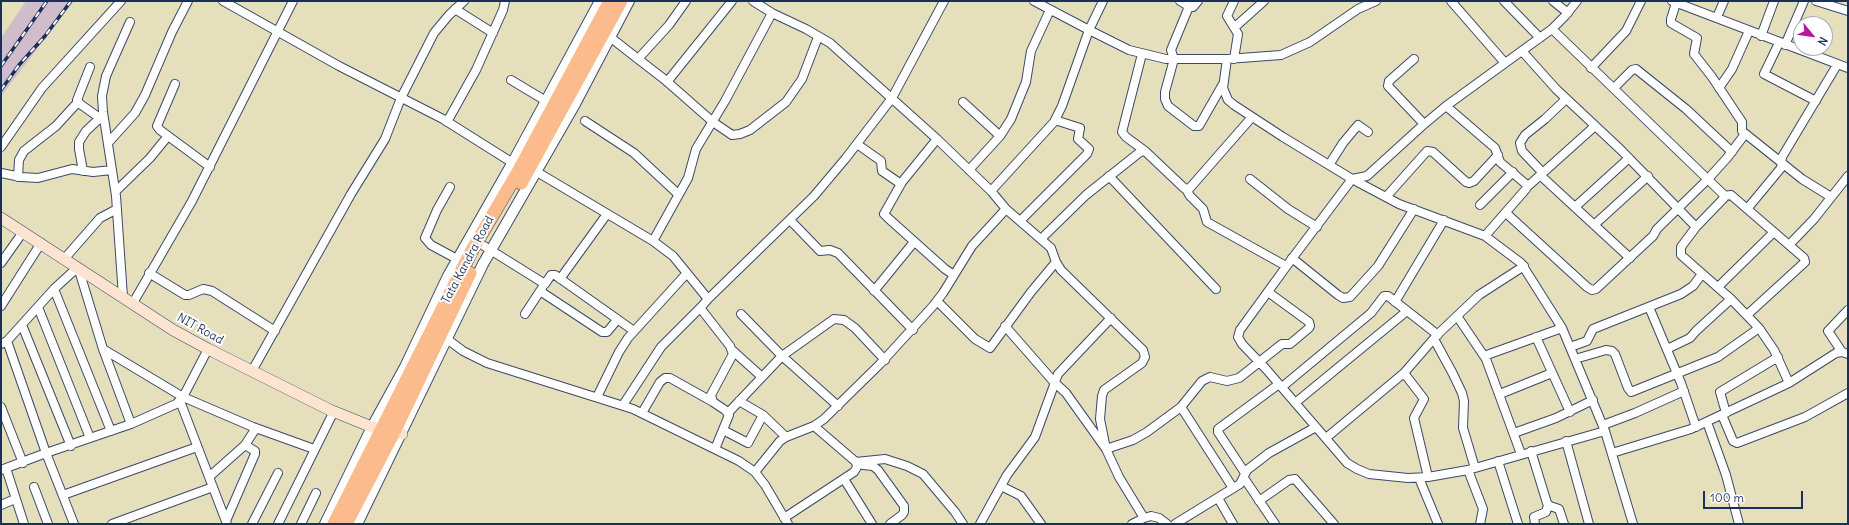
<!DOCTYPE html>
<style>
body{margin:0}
#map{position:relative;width:1849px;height:525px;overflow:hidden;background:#e6dfbb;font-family:Delius,sans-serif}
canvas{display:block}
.frame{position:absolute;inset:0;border:2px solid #1b2f5e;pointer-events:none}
.north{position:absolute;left:1793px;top:16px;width:40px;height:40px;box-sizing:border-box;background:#fff;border:1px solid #a4acbf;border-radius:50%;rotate:119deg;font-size:11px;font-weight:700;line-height:16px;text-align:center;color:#1b2f5e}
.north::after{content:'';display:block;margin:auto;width:14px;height:18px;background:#b5179e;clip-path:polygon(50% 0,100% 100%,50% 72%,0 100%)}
.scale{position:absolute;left:1703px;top:491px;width:100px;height:18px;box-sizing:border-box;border:2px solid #1b2f5e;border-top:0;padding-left:5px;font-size:12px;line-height:14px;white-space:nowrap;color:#1b2f5e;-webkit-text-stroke:3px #fff;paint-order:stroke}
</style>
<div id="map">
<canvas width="1849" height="525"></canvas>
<div class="frame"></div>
<div class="north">N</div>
<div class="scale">100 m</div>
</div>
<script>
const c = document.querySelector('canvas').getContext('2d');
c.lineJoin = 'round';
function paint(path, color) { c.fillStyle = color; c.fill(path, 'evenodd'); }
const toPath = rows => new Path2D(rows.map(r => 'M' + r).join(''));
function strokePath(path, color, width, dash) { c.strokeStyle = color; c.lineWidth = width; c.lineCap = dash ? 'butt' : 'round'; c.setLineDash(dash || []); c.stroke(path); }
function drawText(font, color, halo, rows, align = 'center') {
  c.font = font + ' Delius,sans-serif'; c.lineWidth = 4; c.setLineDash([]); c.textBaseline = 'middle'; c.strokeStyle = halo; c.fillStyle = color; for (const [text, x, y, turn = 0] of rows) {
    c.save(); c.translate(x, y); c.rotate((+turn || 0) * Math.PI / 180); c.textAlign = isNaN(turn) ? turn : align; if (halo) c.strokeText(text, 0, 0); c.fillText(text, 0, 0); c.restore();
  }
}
paint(toPath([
 [26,1,74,1,1,96,1,38]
]), '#d1bdc9');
const minor = toPath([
 [223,1,339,66,443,119,516,165],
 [686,1,669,25,638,59,664,79,713,122,732,135,740,134,750,130,786,102,802,79,818,37],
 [753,1,772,13,806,29,830,43,937,139,991,191],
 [1034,1,1089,30,1103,1],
 [1180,1,1187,5,1188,9,1171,50,1174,59,1165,92,1165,99,1168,106,1194,126,1199,126,1223,84],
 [1234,1,1227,16,1238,34,1234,59],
 [1451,1,1505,63],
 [1504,1,1540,38],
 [1553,1,1568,13],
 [1577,1,1565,16,1552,29,1446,106,1422,126,1367,176,1352,179,1291,260,1240,330,1238,337,1242,344,1266,369,1347,463,1357,469,1369,474,1408,478,1428,477,1468,470,1605,431],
 [1672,1,1848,68],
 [1816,1,1848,11],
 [1676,3,1671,19,1671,23,1697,38,1694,54,1712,77,1742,122,1742,131,1802,179,1831,197],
 [1187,5,1193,7,1198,1],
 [455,9,493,33],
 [1717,17,1724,1],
 [1235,27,1264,1],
 [1552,29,1723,194,1724,198,1696,227,1681,247,1681,255,1731,299,1759,328,1774,350,1789,383,1691,429,1612,453],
 [1761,36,1774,1],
 [610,37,638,59],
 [1779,43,1764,74,1816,101],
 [1785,45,1804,1],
 [1522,51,1556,89,1621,150,1696,227],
 [1142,54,1122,132,1126,137,1145,151],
 [1227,59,1223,88,1228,100,1234,105,1283,137,1352,179,1399,204,1485,236,1521,263,1562,328,1605,431,1633,524],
 [1414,59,1389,81,1388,86,1424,124],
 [90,67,77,100,80,104,104,121],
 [1591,68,1626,31,1641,1],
 [511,80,546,101],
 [667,82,732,1],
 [175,84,157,126,160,130,210,167],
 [1614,88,1632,70,1636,69,1686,109,1732,152],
 [1719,88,1732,69,1749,31],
 [963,102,1000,136],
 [1446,106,1495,148,1500,162,1527,185,1526,189,1485,236],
 [585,121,634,153,678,194],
 [447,122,476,70,503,10,505,1],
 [937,139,902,182,884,214,888,218,945,269,954,275],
 [108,143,135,113,145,95,172,32,188,1],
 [857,144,881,161,882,171,901,184],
 [1,147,42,88,121,1],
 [1329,165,1343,143,1358,125,1368,132],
 [532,169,653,241,688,178,696,149,725,101,772,13],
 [969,170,1000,136,1011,119,1026,82,1031,51,1050,10],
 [83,171,79,149,79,142,86,131,100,118],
 [1,173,21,177,38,178,72,169,93,172,112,170],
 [1543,173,1522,151,1520,143,1525,135,1545,119,1566,99],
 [1540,175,1630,258],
 [1109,176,1216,289],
 [18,177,19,160,24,151,56,126,78,102],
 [1250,179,1288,209,1317,227],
 [450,187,437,210,425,238,431,245,457,259],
 [1527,187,1595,126],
 [1186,189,1190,196,1203,209,1207,222,1286,266],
 [116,191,150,158,168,136],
 [1724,196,1731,195,1804,258,1805,262,1747,315],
 [1386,197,1427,151,1433,152,1466,182,1469,183,1474,181,1498,155],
 [1480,205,1513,172],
 [1575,207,1629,158],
 [1006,209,1051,248,1056,262,1061,270,1143,350,1145,357,1142,363,1104,390,1102,396,1100,419,1106,449,1119,477,1144,518],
 [1747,209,1781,168,1782,157,1837,65],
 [1506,213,1587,287,1592,290,1596,289,1653,236,1657,229,1708,179,1727,158,1745,134],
 [790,220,820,251,830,250,838,253,913,330],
 [1020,221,1087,154,1089,149,1078,139,1080,128,1055,120],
 [1594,225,1648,176],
 [1041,239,1086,195,1140,152,1145,151,1184,188,1189,189,1252,117],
 [653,241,673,256,708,299,814,196,846,158,892,98,944,1],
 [1789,245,1814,219,1848,176],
 [484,246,545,284,551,275,555,275,634,331],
 [65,258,100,218,117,209],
 [1292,258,1338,295,1343,298,1350,297,1378,266,1414,209],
 [1,263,23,232],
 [149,273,185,295,189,295,203,289,212,291,275,331],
 [560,279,607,214],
 [1718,287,1774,232],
 [54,289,111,431],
 [540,291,602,332,607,332,617,320],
 [874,291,914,242],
 [123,297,116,196,103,112,102,96,106,76,130,22],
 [708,299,702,306,701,309,730,346,733,354,711,395,713,402,725,410,729,415,715,449],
 [937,301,975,339,990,348,1031,292,1056,262],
 [1395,302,1444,220],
 [133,303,192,201,293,1],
 [1,306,41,243],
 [38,307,90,438],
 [1649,307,1681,383,1696,427],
 [525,314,542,288],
 [741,314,782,356,838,406],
 [1457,316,1486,359,1521,454],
 [22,325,71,446],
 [1005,326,1054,382,1066,393,1106,449,1133,440,1147,432,1181,407,1202,381,1210,377,1227,381,1239,378,1282,344,1290,344,1309,328,1310,326,1309,322,1268,292],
 [1536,337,1570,412],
 [447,339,463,351,487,363,633,409,739,461,755,472,765,485,788,524],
 [1434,339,1453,374,1462,393,1464,401,1463,428,1475,468],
 [7,341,46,453,74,524],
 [1,344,7,341,54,289,78,267,103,349,131,424],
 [1570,347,1587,341,1593,329,1681,294,1693,286,1702,274],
 [103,349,183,397,253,427,314,449],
 [1667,349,1690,338,1696,331,1731,299],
 [732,350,762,377],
 [1842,352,1828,331,1848,310],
 [1484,356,1562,328],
 [1575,359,1606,350,1612,351,1615,354,1628,388,1631,392,1718,357,1759,328],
 [252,371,351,194,385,139,401,98,434,33,449,15,464,1],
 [1404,373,1424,399,1414,418,1428,477],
 [1789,383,1836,353,1842,352,1848,354],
 [1282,387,1371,313,1384,296,1388,296,1438,335],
 [1500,394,1552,373],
 [597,397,619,352,628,338,687,273],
 [180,401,227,524],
 [739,401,763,415,786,437],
 [1295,403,1407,311],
 [623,405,661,347,702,306],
 [1,407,23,463],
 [1181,407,1233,488],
 [642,413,660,382,665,378,670,378,713,402],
 [728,413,782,356,834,319,844,320,855,328,885,360],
 [1726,413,1720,392,1778,357],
 [1722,415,1733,441,1737,443,1805,417,1848,393],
 [1707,422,1726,475,1739,524],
 [1603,425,1635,413,1684,391],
 [723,430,748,443,763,415],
 [1514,433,1556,418,1593,400],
 [1326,438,1404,373,1437,335,1479,295,1524,266],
 [1566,441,1589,524],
 [1531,451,1547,503,1550,506,1559,509,1564,524],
 [1498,461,1518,524],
 [856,462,885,459,907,466,923,474,955,512,963,524],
 [863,465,873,466,878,470,904,506,904,512,902,515,890,524],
 [6,468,24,524],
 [1,470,46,453,131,424,176,404,183,397,208,349],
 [1468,470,1483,509,1480,524],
 [755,472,780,441,786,437,814,426,824,419,880,364,933,306,943,293,972,246,1006,209,991,191,1054,122,1062,106,1089,30,1129,50,1166,59,1227,59,1281,55,1310,42,1358,9,1376,1],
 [1245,473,1218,432,1218,429,1279,384],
 [209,477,245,445],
 [1244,478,1275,524],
 [1419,478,1438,524],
 [844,479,872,524],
 [1001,486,1021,496,1041,524],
 [34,487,48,524],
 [63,495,197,447],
 [1218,498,1233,524],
 [1259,501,1289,480,1295,479,1334,524],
 [1,505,15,499],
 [784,518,854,472,857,467,856,462,814,426],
 [226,521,255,454,255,451,245,445,256,428],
 [112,524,213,487],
 [252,524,278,473],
 [278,524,334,411],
 [301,524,316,493],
 [980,524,1007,475,1035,437,1058,374,1111,318],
 [1132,524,1144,518,1151,516,1159,518,1167,524],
 [1175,524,1240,484,1247,470,1269,453,1316,427],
 [1535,524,1534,517,1546,512,1548,505]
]);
const tertiary = toPath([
 [325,524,372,427,405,367,448,276,513,162,600,1],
 [357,524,483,264,575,104,629,1]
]);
const secondary = toPath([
 [1,218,173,330,208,349,330,410,372,427,402,434]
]);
const primary = toPath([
 [521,183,621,1],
 [334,524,472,250,518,172,610,1],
 [346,524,394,432,470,273]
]);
strokePath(minor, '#39496c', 10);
strokePath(tertiary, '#39496c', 12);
strokePath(secondary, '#39496c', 12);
strokePath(primary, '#39496c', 14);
strokePath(minor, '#fff', 8);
strokePath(tertiary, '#fff', 10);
strokePath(secondary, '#fde4d1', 11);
strokePath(primary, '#fbbb8d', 13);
const rail = toPath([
 [1,66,47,1],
 [1,90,19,65,45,36,71,1]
]);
strokePath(rail, '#1b2f5e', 3.5);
strokePath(rail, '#fff', 2, [6]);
drawText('12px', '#1b2f5e', '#fff', [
 ["Tata Kandra Road",468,260,-62],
 ["NIT Road",200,329,29]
]);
</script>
